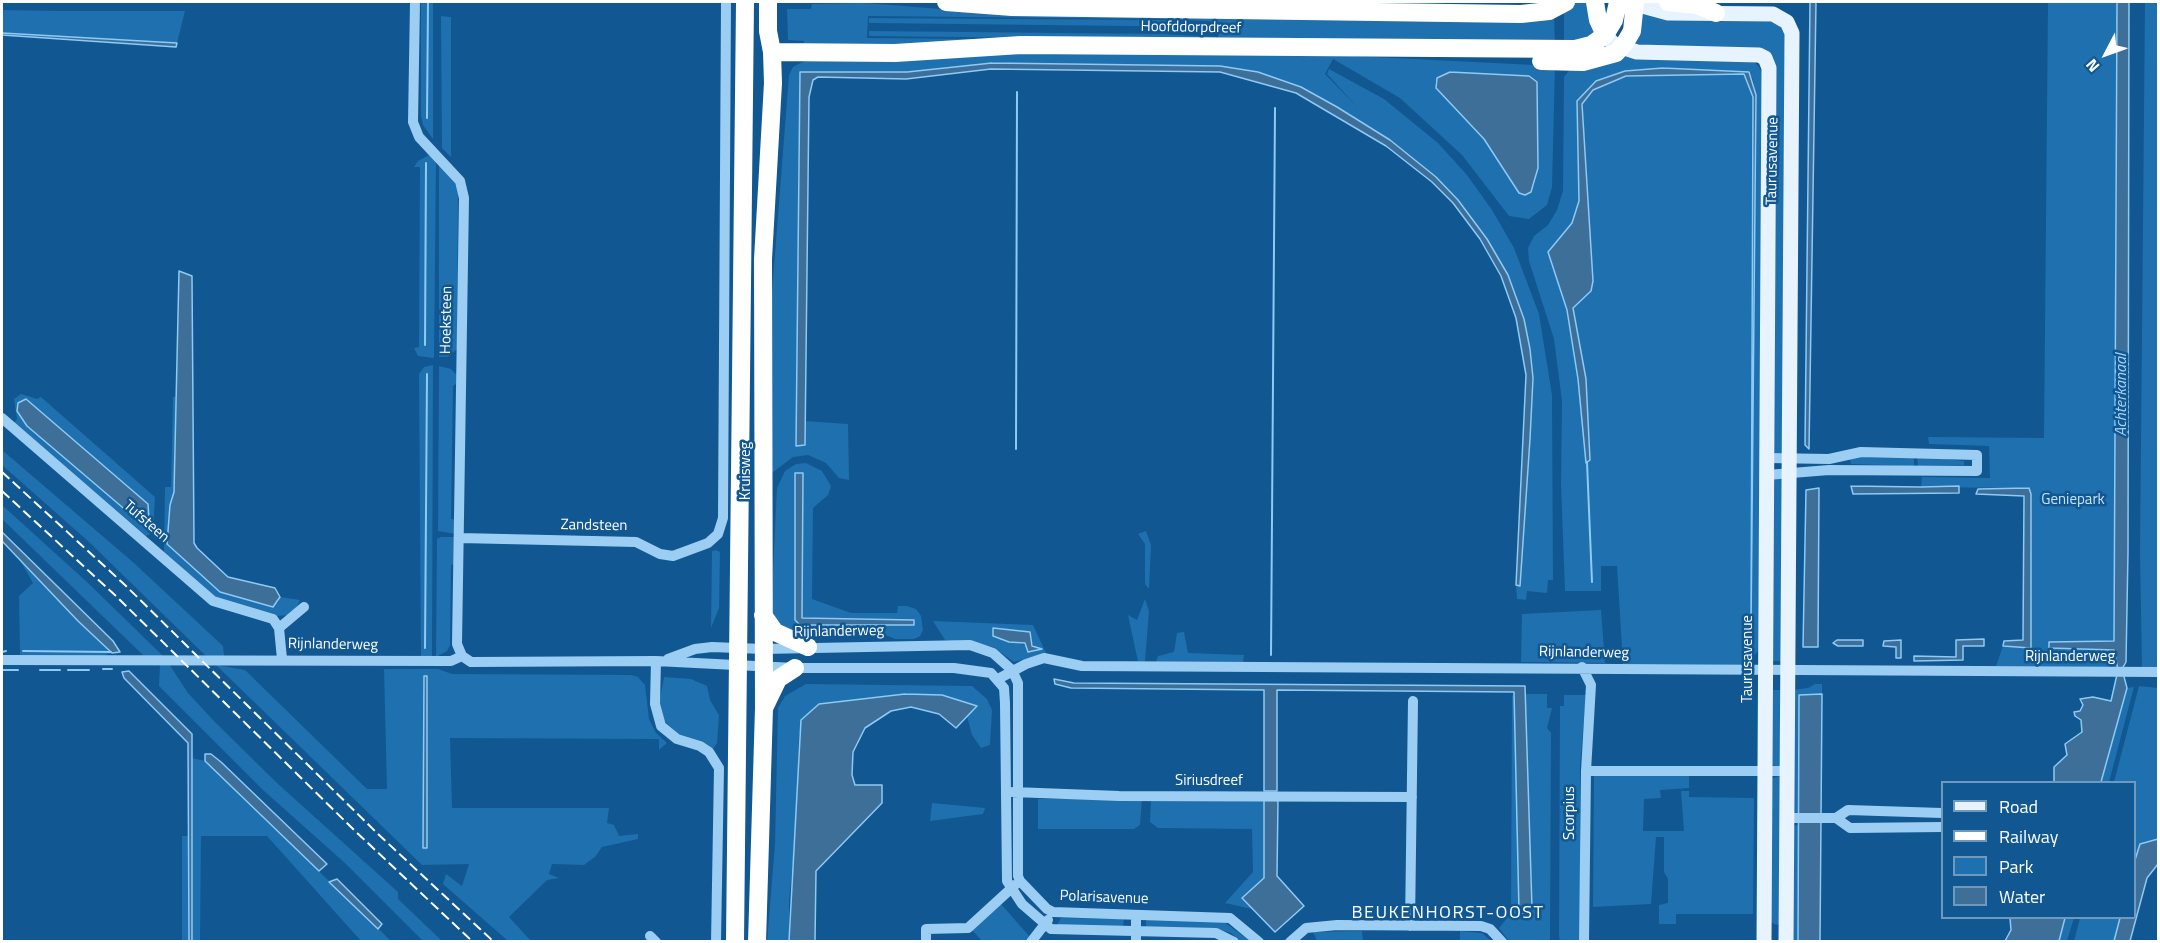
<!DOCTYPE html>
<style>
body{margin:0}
#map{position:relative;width:2160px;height:943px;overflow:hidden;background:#115791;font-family:"Titillium Web",sans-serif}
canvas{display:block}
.frame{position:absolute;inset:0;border:3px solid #fff;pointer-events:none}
.legend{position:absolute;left:1941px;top:781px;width:195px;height:138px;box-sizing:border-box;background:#115791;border:2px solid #709abd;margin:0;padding:8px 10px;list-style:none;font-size:18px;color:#fff}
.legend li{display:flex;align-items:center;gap:12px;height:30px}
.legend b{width:30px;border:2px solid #709abd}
.north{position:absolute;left:2076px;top:24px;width:60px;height:60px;-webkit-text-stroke:4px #115791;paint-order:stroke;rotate:229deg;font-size:16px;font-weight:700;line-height:24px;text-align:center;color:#fff}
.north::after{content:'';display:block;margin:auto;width:21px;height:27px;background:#fff;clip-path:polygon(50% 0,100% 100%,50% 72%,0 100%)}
</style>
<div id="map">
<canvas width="2160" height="943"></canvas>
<div class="frame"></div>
<ul class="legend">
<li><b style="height:8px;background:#e7f3ff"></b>Road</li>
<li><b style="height:8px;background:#fff"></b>Railway</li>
<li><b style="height:16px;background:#1f70ae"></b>Park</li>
<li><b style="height:16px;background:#3d6f99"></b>Water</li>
</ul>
<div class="north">N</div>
</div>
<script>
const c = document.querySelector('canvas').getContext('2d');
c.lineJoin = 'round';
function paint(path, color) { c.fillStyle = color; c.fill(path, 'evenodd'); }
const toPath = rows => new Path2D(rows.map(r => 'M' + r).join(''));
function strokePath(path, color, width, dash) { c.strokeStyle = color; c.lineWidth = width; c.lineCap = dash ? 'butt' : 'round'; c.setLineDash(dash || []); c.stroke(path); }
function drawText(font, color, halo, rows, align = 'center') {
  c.font = font + ' "Titillium Web",sans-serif'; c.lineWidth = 5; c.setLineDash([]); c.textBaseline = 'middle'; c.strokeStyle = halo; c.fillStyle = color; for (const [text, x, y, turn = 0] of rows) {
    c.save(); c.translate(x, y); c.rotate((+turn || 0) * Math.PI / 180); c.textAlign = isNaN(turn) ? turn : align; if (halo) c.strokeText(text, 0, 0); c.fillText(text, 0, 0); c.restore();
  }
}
paint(toPath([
 [421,2,433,2,433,139,423,125,421,116],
 [1009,2,1470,2,1418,4],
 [1575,2,1590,2,1595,34,1564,45,1564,12],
 [2048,2,2117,2,2114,642,2049,642,2049,648,2114,650,2117,668,1996,666,2003,646,2031,648,2031,494,2029,488,1921,487,1922,477,1990,478,1989,446,1929,444,1928,437,2044,438],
 [2145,2,2158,2,2158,668,2142,668,2140,552],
 [866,3,1015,15,1554,16,1555,46,804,48,804,41,788,40,787,9,811,9,812,4],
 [868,16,1164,19,1222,22,1217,41,867,38],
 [2,10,62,11,185,11,177,43,2,33],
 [1640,13,1667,18,1768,18,1783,27,1787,36,1784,451,1780,456,1772,451,1774,60,1771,55,1632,45],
 [441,16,451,17,451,157,442,148],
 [869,18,1163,20,1219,24,1218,27,869,23],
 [869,31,1163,34,1216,37,1216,40,869,36],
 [964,50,1272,52,1555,66,1552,187,1547,205,1529,219,1509,216,1462,155,1400,98,1333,59,1325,74,1358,108,1327,74,1329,69,1384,99,1438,143,1467,175,1492,210,1514,248,1539,314,1552,395,1553,580,1548,580,1547,593,1527,591,1526,600,1517,599,1516,585,1520,585,1533,378,1524,319,1508,275,1487,239,1458,200,1390,140,1301,87,1258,72,1220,66,992,63,907,72,800,72,796,445,804,445,804,421,848,424,849,480,839,478,826,463,808,455,793,457,772,473,771,305,789,75,793,67,808,59],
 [1450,72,1529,76,1537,82,1538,168,1534,186,1519,193,1484,139,1440,93,1435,83,1437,78],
 [1623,56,1754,61,1765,75,1758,651,1749,662,1740,665,1623,664,1617,566,1601,566,1601,591,1565,591,1561,485,1562,401,1554,339,1529,261,1528,248,1534,236,1548,225,1557,210,1563,191,1564,77,1571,68],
 [1663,68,1749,72,1753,80,1756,95,1752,467,1753,97,1744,74,1626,76,1593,90,1582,104,1588,190,1590,291,1573,308,1586,379,1590,460,1586,463,1578,379,1567,310,1548,252,1572,223,1579,201,1577,101,1596,81,1625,71],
 [429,155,436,160,434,358,418,356,414,348,419,347,420,167,414,167,418,161],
 [439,164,458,186,458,194,457,349,448,357,439,357],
 [433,365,432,657,421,657,419,374,424,367],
 [439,366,451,369,457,375,456,384,453,386,451,519,456,520,456,534,438,531],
 [21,394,37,399,41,397,155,497,153,533,146,536,14,423,17,419,14,399],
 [173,397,176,397,174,492,170,505,167,544,278,603,280,597,300,600,295,611,289,615,276,616,216,598,164,552,165,487,171,487],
 [2,450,134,563,223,646,224,656,206,656,89,542,2,465],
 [1862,456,1914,456,1914,466,1851,464,1850,458],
 [1917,456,1964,461,1964,465,1918,466],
 [806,463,822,471,831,486,828,495,813,508,812,599,851,613,897,613,898,606,907,606,916,609,921,616,923,630,920,636,914,639,895,639,888,636,792,634,783,631,771,613,777,488,785,471,796,464],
 [795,473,803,473,802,618,805,619,795,620],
 [1777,477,1784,481,1782,661,1770,661,1773,480],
 [2,505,87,582,164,657,145,657,2,519],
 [1146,531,1151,545,1149,589,1145,584,1145,544,1138,534],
 [441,537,456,537,455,564,451,565,450,645,447,651,436,657,437,539],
 [716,550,720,552,719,608,711,628,712,551],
 [17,555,78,621,112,653,99,657,20,656,19,596,33,583],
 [1145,599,1149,611,1145,661,1138,662,1128,615,1137,620],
 [1601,610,1605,663,1521,662,1522,614],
 [933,621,1033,625,1046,653,1014,662,993,647,945,640],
 [993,629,1030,641,1036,648,993,636],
 [1184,632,1188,653,1244,655,1243,662,1156,662,1158,656,1174,652,1177,633],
 [160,664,169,664,188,693,215,722,277,783,398,892,398,899,442,941,423,941,346,864,263,790,159,686],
 [216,665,245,670,367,789,387,789,384,669,438,669,452,674,631,675,638,677,645,685,649,719,656,733,667,743,659,750,659,739,450,738,452,808,609,808,607,823,614,825,619,836,638,834,638,839,602,847,595,857,584,865,552,864,549,874,559,878,547,880,509,917,531,941,508,941,443,884,446,874,462,886,469,864,422,865],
 [664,677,691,679,707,686,710,700,719,715,717,743,713,749,702,741,680,735,663,720,659,704],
 [806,684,972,686,987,699,992,710,990,745,981,748,972,735,967,716,976,706,942,695,799,734,797,821,789,901,789,941,767,942,775,844,778,708,785,696],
 [1815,684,1822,684,1822,694,1799,695,1801,814,1793,813,1792,690,1808,688],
 [2139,686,2158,688,2158,839,2140,844,2135,860,2134,782,2114,782],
 [2134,687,2109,782,2101,782,2127,688],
 [1770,690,1784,690,1784,761,1780,767,1771,765],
 [1515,693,1519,911,1532,904,1525,694,1547,694,1547,708,1552,708,1547,728,1551,733,1550,941,1509,941,1499,928,1511,913,1512,696],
 [1564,695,1586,695,1580,766,1580,941,1560,942,1559,935,1560,706,1564,706],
 [192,758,205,761,391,941,361,941,267,836,201,836,200,941,192,942],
 [1594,775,1689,775,1689,788,1660,790,1661,798,1644,799,1643,831,1684,831,1681,791,1689,791,1689,797,1754,798,1753,914,1676,914,1676,924,1659,924,1659,905,1668,903,1668,879,1664,872,1664,837,1656,837,1651,904,1593,907],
 [1779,776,1782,779,1779,924,1776,925,1768,920,1771,779],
 [1151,798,1264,799,1264,878,1242,898,1252,909,1225,903,1253,872,1252,829,1158,828,1150,822],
 [1038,799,1142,799,1140,825,1134,829,1038,829],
 [932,803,985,808,983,814,930,821],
 [1796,825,1801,825,1798,941,1790,942,1793,827],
 [182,836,189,836,189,941,182,942],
 [1001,904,1030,937,1025,941,982,941,972,930],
 [1061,918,1124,919,1123,927,1057,925],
 [1146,918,1224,922,1250,941,1240,941,1231,933,1217,929,1146,929],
 [2065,918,2074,918,2067,941,2059,941],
 [2080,918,2120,918,2114,941,2074,941],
 [1362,931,1363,941,1317,941,1313,932],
 [1460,931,1482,933,1491,941,1460,941]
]), '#1f70ae');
const water = toPath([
 [1810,2,1816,2,1809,449,1805,445,1810,2],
 [2117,2,2129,2,2128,552,2126,662,2122,669,2127,688,2101,782,2054,782,2054,767,2067,755,2065,744,2082,732,2081,720,2075,716,2074,712,2080,711,2083,705,2080,699,2093,697,2111,701,2118,670,2114,650,2049,648,2049,642,2114,641,2117,2],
 [2,33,177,43,176,47,2,35,2,33],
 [992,63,1220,66,1258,72,1301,87,1337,107,1390,140,1436,177,1458,200,1487,239,1508,275,1524,319,1530,349,1533,378,1530,439,1520,586,1516,585,1526,375,1516,318,1501,276,1480,239,1453,203,1432,182,1386,146,1296,93,1220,72,991,69,906,79,818,77,813,80,809,97,805,445,796,446,800,72,907,72,992,63],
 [1663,68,1749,72,1756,95,1751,627,1753,97,1744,74,1626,76,1593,90,1582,104,1593,281,1591,291,1573,308,1586,379,1590,460,1586,463,1578,379,1567,310,1548,252,1572,223,1579,201,1577,101,1596,81,1625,71,1663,68],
 [1450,72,1529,76,1537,82,1538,168,1531,192,1525,195,1519,193,1484,139,1436,88,1437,78,1450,72],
 [179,271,192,276,194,543,197,548,228,577,275,588,280,597,273,607,220,592,167,544,170,505,174,492,179,271],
 [26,399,148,504,149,519,142,524,27,426,17,411,18,403,26,399],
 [795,473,803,473,802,618,914,620,914,625,800,625,795,620,795,473],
 [1851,486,1921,487,1959,486,1959,493,1853,494,1851,486],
 [1819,488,1818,647,1803,647,1806,490,1819,488],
 [2029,488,2031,494,2031,648,2003,646,2004,641,2023,640,2024,496,1976,494,1978,489,2029,488],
 [2,532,113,641,120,652,112,653,78,621,2,541,2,532],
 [993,628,1030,632,1032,646,1042,649,1028,652,1025,643,1009,642,993,636,993,628],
 [1984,639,1984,646,1963,646,1963,660,1914,661,1914,656,1956,657,1956,640,1984,639],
 [1837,640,1863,640,1863,646,1838,646,1833,643,1837,640],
 [1901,640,1901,658,1896,658,1896,647,1883,646,1884,641,1901,640],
 [129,671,192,734,192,941,189,941,188,743,124,678,122,672,129,671],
 [424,676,427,676,427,848,423,848,424,676],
 [1054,679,1074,683,1525,686,1532,908,1524,914,1519,911,1514,692,1277,690,1277,791,1264,791,1264,690,1071,688,1055,684,1054,679],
 [905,694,942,695,977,706,956,728,939,714,911,707,891,711,865,728,853,752,852,775,855,785,882,785,882,803,816,871,815,941,789,941,801,720,819,704,905,694],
 [1822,694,1820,941,1798,942,1799,695,1822,694],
 [205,754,211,754,221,762,327,864,319,871,205,761,205,754],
 [1264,799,1278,800,1277,876,1304,906,1275,932,1242,898,1264,878,1264,799],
 [2158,839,2158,864,2147,878,2130,941,2114,941,2120,918,2134,918,2135,860,2140,844,2158,839],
 [337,879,382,924,378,929,329,882,337,879],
 [2010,918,2065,918,2059,941,2005,941,2011,930,2010,918]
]);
paint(water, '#3d6f99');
strokePath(water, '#8dcaf6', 1.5);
strokePath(toPath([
 [427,118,428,2],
 [425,345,426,163],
 [1016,449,1017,92],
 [1587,462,1592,582],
 [425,648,427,374],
 [23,651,111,652],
 [2,652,6,651],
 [1271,655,1275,108],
 [103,669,112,669],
 [2,670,18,670],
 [40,670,60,670],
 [68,670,89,670]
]), '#8dcaf6', 2);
strokePath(toPath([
 [415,2,413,122,419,137,460,181,464,198,457,644,462,656],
 [2,418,213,601,273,619,279,628,282,659],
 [1767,475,1829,470,1977,471,1977,455,1861,452,1829,459,1767,458],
 [460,538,636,542,660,554,673,556,708,543,718,534,723,518,726,2],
 [279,628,304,607],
 [462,656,471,662,656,661,795,668,954,668,991,673,1004,688,1005,703,1007,881,1022,904,1051,929,1216,933,1234,942],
 [668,659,695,649,712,647,763,649,970,645,993,653,1012,670,1018,683,1018,876,1020,881,1047,909,1053,912,1230,918,1259,942],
 [2,660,451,661,462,656],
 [656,661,655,704,661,726,677,739,700,746,709,752,719,768,716,942],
 [1582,667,1591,685,1586,771,1584,942],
 [998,679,1026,664,1044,658,1082,666,2158,672],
 [1586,771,1787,771],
 [1013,792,1119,796,1412,797],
 [1787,818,1836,818,1848,810,1942,813],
 [1836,818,1850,828,1942,827],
 [1136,915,1136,942],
 [1410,926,1413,701],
 [650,936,656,942],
 [926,942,926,929,968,928,1015,885],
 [1031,942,1048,920],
 [1290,942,1306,928,1337,925,1481,926,1490,929,1502,942]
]), '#9ccdf3', 10);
strokePath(toPath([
 [1636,2,1646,7,1668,13,1773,14,1787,22,1792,33,1786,942],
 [1605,35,1615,45,1637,52,1759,55,1765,58,1769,68,1764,942]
]), '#e7f3ff', 15);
strokePath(toPath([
 [946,2,1012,7,1521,14,1549,11,1566,2],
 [1595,2,1598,20,1605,35],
 [1668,2,1697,5,1716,13],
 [772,52,895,53,1021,45,1575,49,1591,45,1605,35,1614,20,1618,2],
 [1541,61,1583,62,1616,53,1625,43,1632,31,1635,2],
 [763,615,775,632,808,647],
 [765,706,778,679,795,668],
 [735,942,745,2],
 [757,942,764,708,763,259,773,83,772,52,768,31,768,2]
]), '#fff', 18);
strokePath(toPath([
 [2,472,125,585,378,834,494,942],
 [2,491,117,597,354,830,473,942]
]), '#fff', 2, [10, 4.5]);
drawText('15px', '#fff', '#115791', [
 ["Hoofddorpdreef",1191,28,1],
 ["Taurusavenue",1773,161,-89],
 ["Hoeksteen",447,320,-89],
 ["Kruisweg",746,471,-90],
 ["Tufsteen",146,522,41],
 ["Zandsteen",594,526,1],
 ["Rijnlanderweg",839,632,-1],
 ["Rijnlanderweg",333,645,1],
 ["Rijnlanderweg",1584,653,1],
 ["Rijnlanderweg",2070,657],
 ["Taurusavenue",1748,659,-90],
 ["Siriusdreef",1209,781],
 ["Scorpius",1570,813,-90],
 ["Polarisavenue",1104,898,2]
]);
drawText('15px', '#c3e4fd', '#115791', [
 ["Geniepark",2073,500]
]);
drawText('italic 16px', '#a8d6fa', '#115791', [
 ["Achterkanaal",2122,395,-90]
]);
c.letterSpacing = '1.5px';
drawText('18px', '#fff', '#115791', [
 ["BEUKENHORST-OOST",1448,914]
]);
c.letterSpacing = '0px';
</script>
